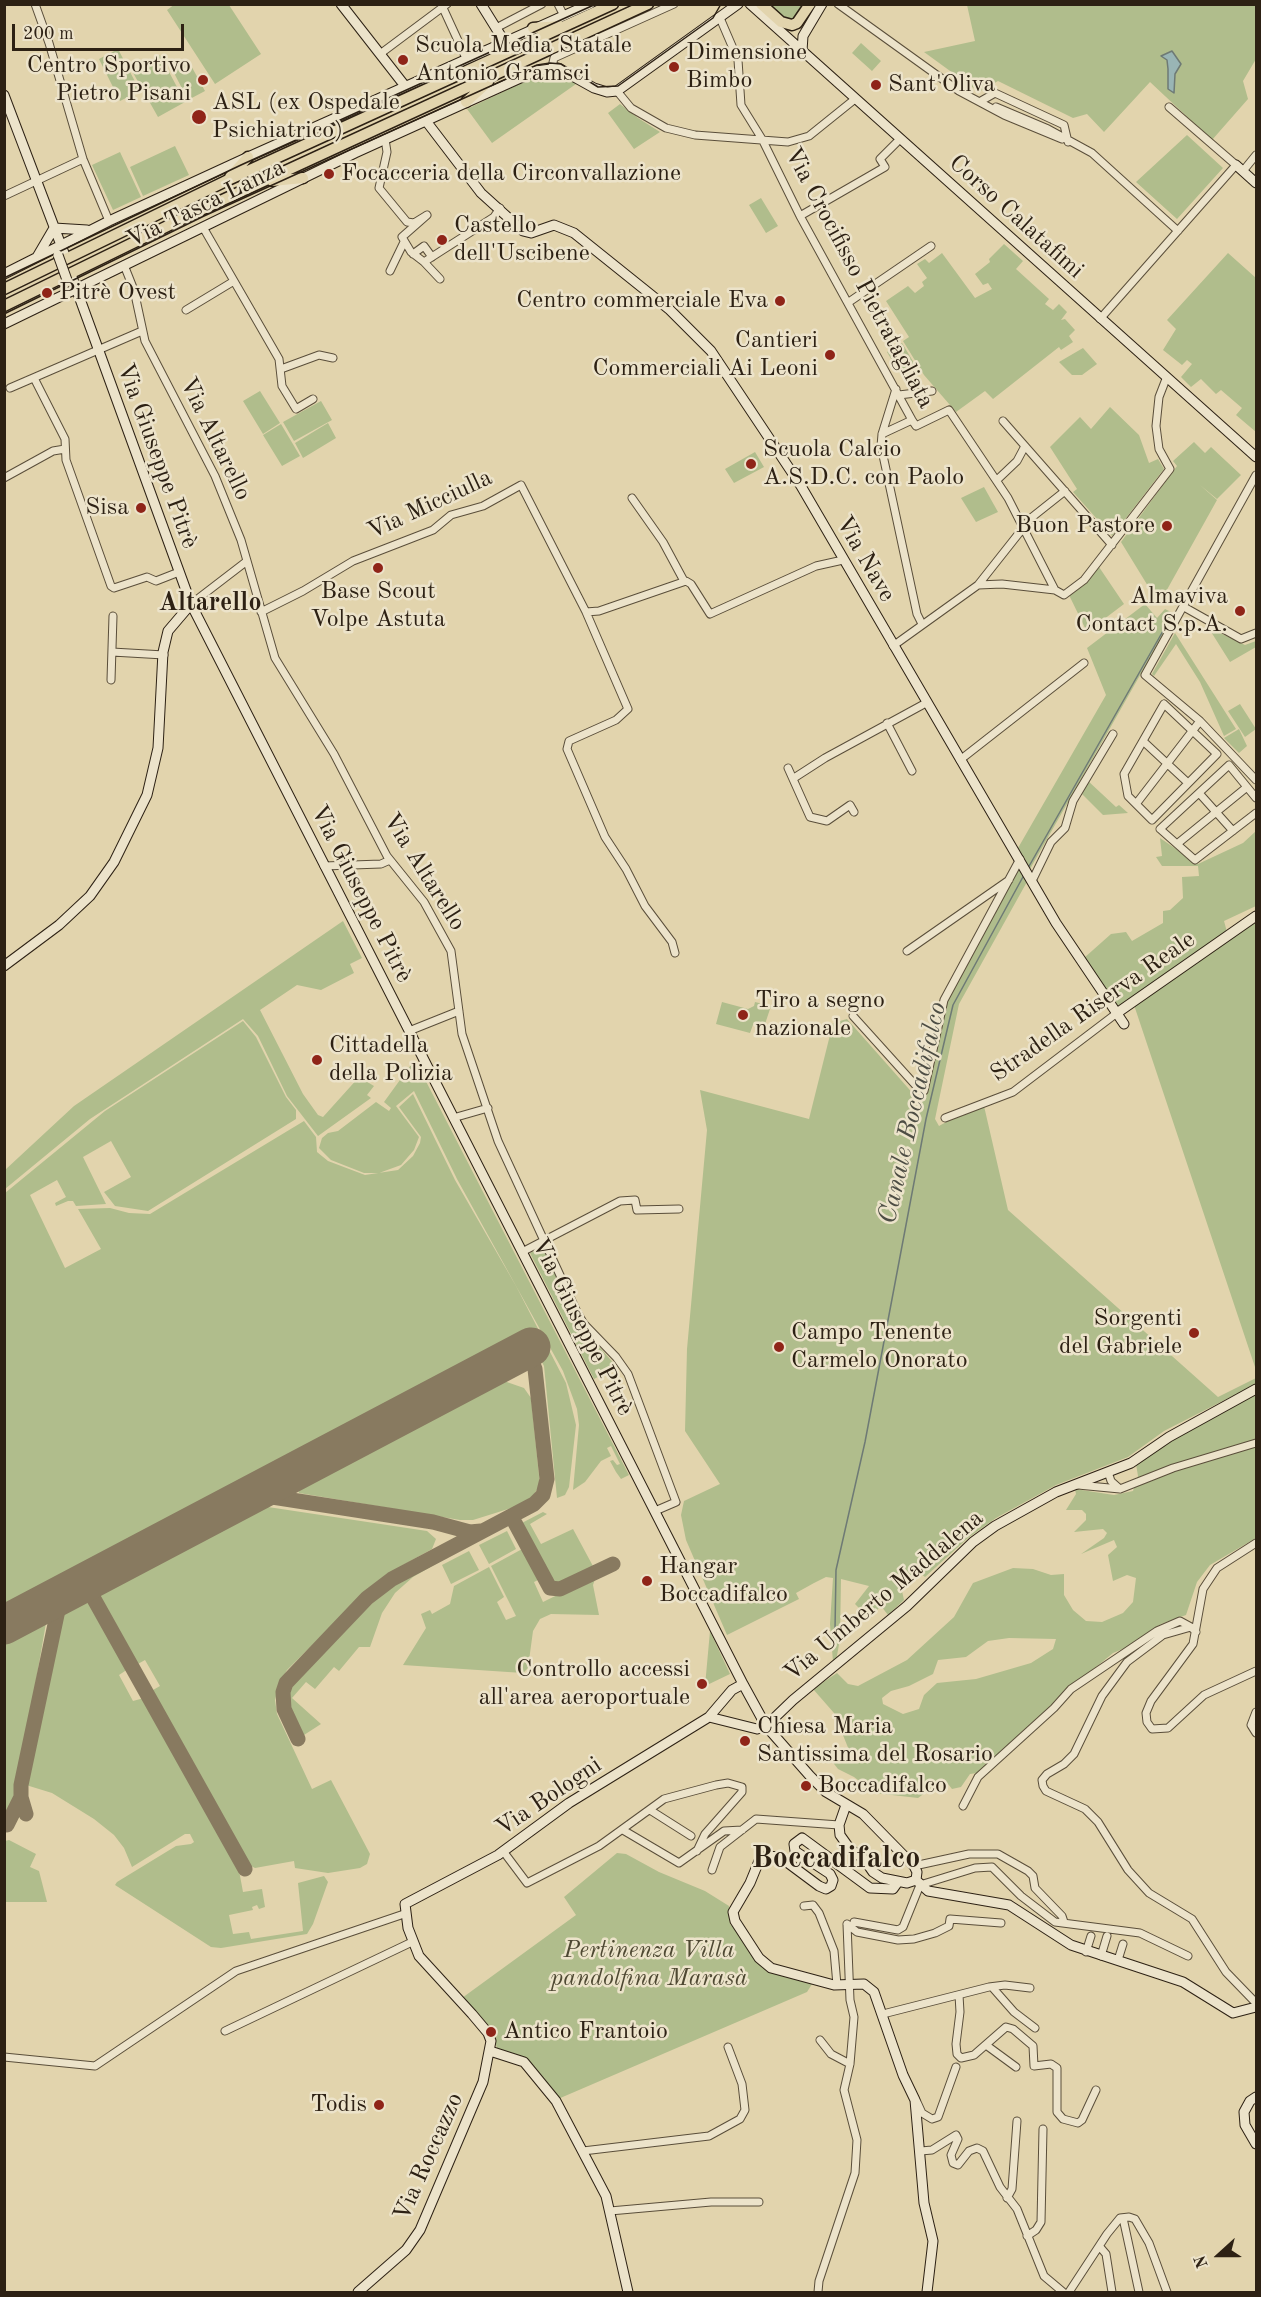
<!DOCTYPE html>
<meta charset="utf-8">
<style>
body{margin:0}
#map{position:relative;width:1261px;height:2297px;overflow:hidden;background:#e2d4ad;font-family:"Old Standard TT",serif}
canvas{display:block}
.frame{position:absolute;inset:0;border:6px solid #2d2114;pointer-events:none}
.north{position:absolute;left:1189px;top:2225px;width:60px;height:60px;-webkit-text-stroke:4px #ece3ca;paint-order:stroke;rotate:249deg;font-size:16px;font-weight:700;line-height:24px;text-align:center;color:#2d2114}
.north::after{content:'';display:block;margin:auto;width:21px;height:27px;background:#2d2114;clip-path:polygon(50% 0,100% 100%,50% 72%,0 100%)}
.scale{position:absolute;left:12px;top:24px;width:172px;height:27px;box-sizing:border-box;border:3px solid #2d2114;border-top:0;padding-left:8px;font-size:18px;line-height:21px;white-space:nowrap;color:#2d2114;-webkit-text-stroke:4px #ece3ca;paint-order:stroke}
</style>
<div id="map">
<canvas width="1261" height="2297"></canvas>
<div class="frame"></div>
<div class="north">N</div>
<div class="scale">200 m</div>
</div>
<script>
const c = document.querySelector('canvas').getContext('2d');
c.lineJoin = 'round';
function paint(path, color) { c.fillStyle = color; c.fill(path, 'evenodd'); }
const toPath = rows => new Path2D(rows.map(r => 'M' + r).join(''));
function strokePath(path, color, width, dash) { c.strokeStyle = color; c.lineWidth = width; c.lineCap = dash ? 'butt' : 'round'; c.setLineDash(dash || []); c.stroke(path); }
function drawText(font, color, halo, rows, align = 'center') {
  c.font = font + ' "Old Standard TT",serif'; c.lineWidth = 5; c.setLineDash([]); c.textBaseline = 'middle'; c.strokeStyle = halo; c.fillStyle = color; for (const [text, x, y, turn = 0] of rows) {
    c.save(); c.translate(x, y); c.rotate((+turn || 0) * Math.PI / 180); c.textAlign = isNaN(turn) ? turn : align; if (halo) c.strokeText(text, 0, 0); c.fillText(text, 0, 0); c.restore();
  }
}
paint(toPath([
 [175,4,229,5,261,54,215,84,167,10],
 [769,5,806,5,793,21,787,20],
 [967,5,1256,5,1256,59,1243,81,1248,99,1212,140,1150,82,1104,132,1087,114,1073,118,998,81,979,92,924,52,975,41],
 [861,43,881,61,872,71,852,53],
 [118,49,140,91,120,101,99,59],
 [160,55,185,102,158,117,132,71],
 [189,62,205,91,188,100,173,71],
 [543,73,563,75,576,84,492,143,467,109],
 [620,104,638,118,660,132,634,149,608,113],
 [1187,135,1223,168,1177,219,1136,182],
 [175,146,189,175,143,196,130,167],
 [120,152,141,197,113,210,92,165],
 [761,198,778,226,766,233,749,205],
 [1004,244,1023,261,1016,269,1049,299,1045,304,1053,310,1059,304,1067,312,1061,320,1065,319,1075,330,1069,336,1073,342,1061,350,1059,347,993,399,985,391,956,412,924,375,903,341,909,337,886,301,908,286,915,293,924,286,922,282,927,278,917,264,925,259,929,263,942,253,975,298,992,289,988,283,983,285,975,274,990,262,989,259],
 [1228,253,1256,278,1256,432,1236,415,1242,408,1221,390,1216,394,1201,379,1191,387,1181,377,1192,364,1187,360,1182,365,1163,350,1176,329,1167,320],
 [902,343,920,373,905,382,887,352],
 [1083,348,1097,364,1082,375,1072,375,1059,362],
 [260,391,280,423,263,434,243,401],
 [321,401,332,420,294,441,283,422],
 [1110,407,1139,435,1149,463,1158,459,1164,469,1112,536,1073,492,1077,489,1050,447,1080,417,1091,429],
 [328,423,336,438,303,458,295,443],
 [281,424,300,456,282,466,263,435],
 [1194,442,1205,453,1211,447,1241,475,1217,499,1200,485,1217,500,1159,604,1121,542,1177,466,1173,461],
 [755,452,764,467,734,483,725,469],
 [984,487,998,512,976,522,961,498],
 [1099,567,1124,604,1087,632,1069,595,1083,586],
 [1145,604,1157,618,1165,609,1173,613,1168,626,1030,869,1018,848,1106,695,1087,648],
 [1208,627,1245,645,1256,641,1256,647,1230,662],
 [1175,633,1236,729,1224,736,1200,682,1176,644,1154,676,1152,674],
 [1240,704,1256,729,1245,737,1228,711],
 [1239,729,1247,746,1239,753,1224,738],
 [1087,780,1116,807,1119,805,1128,813,1103,815,1080,792],
 [1256,831,1256,906,1224,921,1227,932,1118,1008,1084,958,1111,934,1126,932,1132,941,1163,923,1163,911,1170,910,1183,898,1182,877,1199,876,1198,866,1162,866,1156,857,1162,856,1160,838,1198,864,1243,843],
 [1020,867,1028,880,959,1004,935,1119,939,1126,966,1111,984,1106,1008,1210,1218,1397,1256,1378,1256,1384,1164,1431,1128,1457,1056,1485,996,1518,968,1538,925,1577,920,1573,902,1591,904,1600,888,1615,881,1606,869,1618,855,1604,869,1586,841,1579,840,1639,836,1661,833,1662,830,1624,833,1578,826,1577,814,1583,796,1593,799,1599,727,1635,686,1540,681,1515,684,1501,720,1484,685,1431,687,1349,707,1130,700,1090,809,1119,833,1023,847,1019,916,1097,925,1101,946,1004],
 [1256,919,1256,1370,1134,1005],
 [343,921,362,958,350,964,354,973,321,990,297,985,260,1010,303,1094,318,1115,323,1117,359,1077,374,1086,367,1095,371,1098,318,1136,287,1096,258,1036,243,1019,90,1119,5,1189,5,1170,74,1106],
 [722,1002,748,1009,754,1006,755,1002,771,1006,765,1024,754,1022,750,1033,716,1024],
 [243,1021,256,1037,286,1097,296,1110,296,1119,148,1211,115,1206,104,1192,131,1177,111,1141,83,1157,106,1204,76,1206,73,1201,68,1201,56,1206,55,1203,66,1197,57,1180,30,1195,65,1268,101,1249,78,1209,110,1208,129,1213,150,1214,304,1121,316,1137,317,1152,328,1161,365,1175,398,1170,413,1156,420,1143,421,1137,399,1107,413,1094,455,1180,516,1286,566,1383,576,1425,569,1487,565,1495,557,1498,544,1366,525,1330,5,1606,5,1193,105,1111],
 [413,1062,416,1062,629,1475,621,1479,616,1472,610,1461,613,1460,617,1465,620,1464,611,1446,607,1448,611,1456,601,1461,585,1482,573,1490,579,1425,577,1409,563,1371,457,1179,414,1091,396,1106,419,1137,414,1150,401,1165,379,1173,364,1173,331,1160,319,1148,322,1138,328,1133,338,1131,376,1102,389,1111,391,1108,384,1102],
 [543,1246,580,1325,617,1367,594,1379,530,1253],
 [501,1380,524,1388,531,1398,540,1485,531,1499,521,1505,473,1520,460,1520,299,1493,298,1488],
 [1256,1394,1256,1538,1210,1565,1197,1582,1186,1615,1161,1624,1125,1648,1113,1653,1084,1677,1070,1685,1057,1701,991,1761,977,1773,970,1774,961,1787,952,1789,944,1779,918,1798,875,1793,854,1777,838,1769,831,1760,849,1750,834,1713,813,1689,837,1673,848,1684,858,1686,907,1660,954,1617,973,1583,1013,1568,1033,1569,1051,1575,1064,1574,1064,1595,1073,1610,1086,1621,1102,1622,1123,1613,1133,1602,1136,1578,1127,1575,1113,1581,1108,1555,1117,1547,1114,1540,1081,1554,1104,1538,1107,1533,1103,1529,1074,1532,1086,1520,1086,1514,1082,1510,1066,1510,1076,1494,1075,1489,1114,1495,1133,1491,1138,1476,1136,1464,1191,1429],
 [1009,1638,1056,1639,1053,1649,1031,1663,976,1679,937,1683,924,1695,919,1709,903,1714,883,1704,882,1698,891,1691,909,1686,933,1674,938,1660,966,1657,988,1641],
 [268,1507,427,1531,436,1539,432,1549,396,1569,363,1595,287,1670,278,1688,275,1700,277,1714,312,1789,331,1780,370,1854,367,1864,360,1868,328,1873,295,1868,294,1861,255,1868,247,1864,152,1695,153,1690,160,1686,145,1660,136,1665,98,1597,101,1593,254,1511],
 [543,1512,547,1514,530,1524,541,1544,573,1529,594,1568,593,1572,562,1587,550,1584,518,1525],
 [507,1531,516,1549,489,1564,479,1545],
 [524,1548,540,1579,534,1582,543,1602,596,1576,593,1585,599,1615,551,1614,540,1619,533,1631,528,1668,523,1673,403,1665,426,1628,421,1614,430,1610,432,1614,450,1604,454,1586,489,1567,504,1597,497,1602,506,1620,516,1616,491,1566],
 [454,1550,455,1553,413,1577,395,1593,382,1613,370,1647,359,1647,339,1671,334,1667,315,1689,306,1682,292,1698,321,1724,304,1735,299,1733,285,1703,287,1690,299,1674,379,1592],
 [469,1551,479,1570,451,1584,442,1565],
 [85,1601,92,1605,128,1669,119,1675,133,1701,144,1698,238,1865,243,1892,262,1889,265,1907,259,1909,257,1905,252,1907,253,1910,229,1915,233,1934,249,1932,251,1939,303,1931,298,1883,324,1876,328,1882,313,1924,307,1934,221,1948,211,1947,115,1885,117,1882,176,1846,191,1844,194,1842,190,1834,185,1834,132,1867,124,1848,114,1835,94,1819,52,1793,26,1785,58,1619,62,1613],
 [46,1623,15,1802,5,1821,5,1644],
 [710,1631,730,1674,705,1686],
 [9,1840,36,1854,30,1867,39,1871,47,1902,5,1902,5,1841],
 [617,1853,626,1854,659,1872,705,1891,729,1906,730,1924,742,1935,766,1971,812,1984,807,1992,558,2099,536,2071,498,2051,490,2028,462,1998,576,1915,564,1897]
]), '#b0bd8c');
const water = toPath([
 [1172,51,1181,64,1175,74,1174,93,1168,89,1168,69,1167,60,1161,56,1172,51]
]);
paint(water, '#99b5b5');
strokePath(water, '#6e7a75', 1.5);
strokePath(toPath([
 [1028,868,1167,624,1169,616],
 [835,1630,836,1570,865,1442,926,1119,953,1005,1024,875]
]), '#6e7a75', 1.5);
strokePath(toPath([
 [253,1494,433,1522,470,1532,481,1531],
 [515,1523,550,1588,560,1589,613,1564],
 [85,1583,245,1869],
 [298,1739,284,1709,283,1692,286,1683,367,1598,392,1579,534,1504,543,1495,547,1479,535,1369,527,1349],
 [26,1814,21,1797,21,1785,61,1596],
 [7,1825,21,1797]
]), '#887a60', 15);
strokePath(toPath([
 [4,1625,531,1347]
]), '#887a60', 39);
const street = toPath([
 [35,4,49,43,83,159,109,221],
 [558,4,564,16],
 [838,4,959,91,1004,115,1062,139],
 [443,8,466,58],
 [720,18,738,60,741,105,762,139,800,216,912,420,916,426,949,410,1008,498,1055,590],
 [496,28,542,4],
 [380,54,447,4],
 [552,67,554,58,674,4],
 [617,91,631,108,666,128,695,135,788,142,809,136,855,99],
 [981,101,995,93,1064,125,1068,142],
 [996,107,1048,129,1092,153,1178,231],
 [385,139,387,152,379,188,407,222,414,223,427,215,402,237,411,252,424,262,494,217,500,208],
 [1243,171,1256,155],
 [4,196,83,159],
 [800,216,885,167,880,159,900,139],
 [204,229,279,359,282,386,296,409,313,399],
 [413,254,424,246,432,257],
 [424,262,440,279],
 [124,265,134,290,145,341,215,476,241,540,275,658,334,754,387,856,424,902,451,951,462,1034,498,1141,577,1312,584,1324,616,1357,628,1374,676,1502,655,1511],
 [390,271,404,242],
 [849,302,931,246],
 [186,310,234,281],
 [1100,319,1236,165,1169,107],
 [281,369,319,355,333,358],
 [34,378,65,439,66,460,111,586,114,588,147,577,156,581,179,572],
 [10,388,142,331],
 [896,389,882,434,881,446,917,614,922,624],
 [899,395,932,391],
 [1003,421,1112,545],
 [882,434,912,420],
 [1256,475,1145,675,1200,721,1256,780],
 [4,478,53,451,65,449],
 [997,480,1017,461,1025,446],
 [632,498,663,542,684,581],
 [978,585,1031,518,1065,491],
 [191,604,247,561],
 [1184,607,1241,639,1256,633],
 [261,612,303,591,353,561,433,530,451,515,483,506,521,485,586,612,599,611,686,581,691,584,710,614,816,566,843,560],
 [586,612,628,709,616,720,569,741,567,749,605,837,626,869,645,906,672,942,675,953],
 [893,646,978,585,1002,584,1055,590,1064,595,1084,580,1170,469,1159,449,1156,426,1159,397,1166,379],
 [112,652,164,655],
 [111,680,113,616],
 [1164,704,1217,754,1152,820,1128,796,1124,774,1164,704],
 [887,723,912,771],
 [1143,741,1188,783],
 [960,760,1084,663],
 [788,768,810,817,827,821,850,805,854,812],
 [794,778,825,758,926,703],
 [1199,793,1233,831],
 [1256,798,1229,765,1160,829,1195,860,1256,813],
 [1136,804,1200,721],
 [1177,844,1247,787],
 [324,866,381,864,390,860],
 [1032,881,1051,842,1065,828,1073,801,1113,734],
 [907,951,1009,880],
 [853,1016,918,1088,924,1091,944,1000,1020,859],
 [409,1031,459,1011],
 [453,1118,488,1108],
 [945,1118,1013,1092,1117,1013],
 [522,1252,620,1201,635,1200,637,1210,679,1209],
 [1108,1472,1111,1481,1120,1489],
 [1078,1485,1120,1489,1173,1468,1256,1443],
 [1256,1543,1217,1568,1203,1589,1193,1644,1151,1701,1146,1713,1147,1722,1152,1729,1168,1728,1204,1695,1256,1671],
 [1196,1632,1191,1627,1163,1635,1127,1662,1102,1696,1074,1754,1064,1764,1047,1774,1042,1780,1043,1786,1046,1791,1085,1809,1098,1822,1128,1870,1149,1893,1192,1919,1226,1972,1256,2003],
 [1256,1712,1251,1725,1256,1733],
 [963,1806,978,1777,1054,1708,1071,1689,1157,1631,1180,1621,1191,1627],
 [650,1810,691,1836],
 [623,1830,679,1863,724,1831,742,1830],
 [503,1851,527,1883,599,1846,664,1799,716,1785,728,1783,742,1787,742,1792,705,1834,697,1851],
 [914,1866,969,1854,998,1854,1028,1871,1033,1876,1035,1888,1062,1916,1064,1922],
 [712,1870,720,1847,756,1819,839,1825],
 [804,1906,813,1905,819,1913,834,1951,837,1985],
 [854,1922,898,1930,903,1927,920,1885,975,1868,992,1867,1021,1896,1055,1922,1140,1933,1188,1956],
 [847,1924,857,1932,898,1940,914,1939,935,1933,949,1926,950,1919,1001,1923],
 [1086,1952,1091,1936],
 [1101,1956,1107,1936],
 [1118,1960,1123,1944],
 [992,1987,1014,2012,1035,2028],
 [959,1995,960,2012,956,2044,957,2054,961,2058,974,2055,1006,2027,1013,2029,1033,2046,1034,2066,1051,2064,1057,2068,1057,2112,1063,2119,1078,2123,1082,2120,1096,2090],
 [883,2014,989,1987,1005,1985,1030,1988],
 [225,2031,412,1942],
 [820,2040,831,2054,850,2064],
 [986,2045,1016,2067],
 [4,2057,95,2066,236,1971,404,1914],
 [917,2102,922,2113,932,2119,938,2117,956,2067],
 [583,2151,709,2136,740,2119,745,2110,742,2084,728,2047],
 [921,2151,932,2150,956,2135,958,2139,951,2155,953,2163,958,2165,969,2151,977,2148,983,2151,1000,2187,1017,2209,1044,2276,1063,2292],
 [1007,2198,1012,2189,1017,2121],
 [610,2211,711,2202,759,2202],
 [1123,2218,1139,2292],
 [1027,2236,1036,2230,1041,2222,1043,2129],
 [1100,2247,1106,2254,1112,2292],
 [818,2292,819,2281,855,2173,857,2140,844,2090,850,2064,854,2017,850,2000,847,1924],
 [1069,2292,1107,2234,1120,2218,1129,2217,1135,2219,1149,2243,1167,2292]
]);
const secondary = toPath([
 [341,4,405,86],
 [481,4,504,41],
 [750,4,1256,457],
 [802,51,803,36,822,4],
 [4,95,64,253],
 [426,121,481,193,523,231,531,233,554,225,574,233,670,310,711,351,801,486,1056,923,1124,1024],
 [1236,165,1256,183],
 [54,228,87,230],
 [37,257,54,228],
 [4,274,109,221,248,157,590,4],
 [72,277,191,604,743,1684,766,1726,810,1776,826,1792,863,1814,914,1866,917,1872,916,1880],
 [4,324,355,153,536,71,558,68,594,88,607,92,617,91,738,4],
 [4,966,59,925,90,896,114,862,147,795,158,748,163,652,168,631,191,604],
 [1117,1013,1256,916],
 [709,1717,757,1729,766,1726,793,1700,907,1606,973,1542,995,1526,1056,1492,1131,1463,1169,1437,1256,1389],
 [846,1805,839,1825,840,1835,850,1849,864,1859,873,1872,882,1878,907,1883,916,1880],
 [916,1880,928,1891,1009,1905,1071,1945,1183,1982,1233,2013,1256,2007],
 [898,1882,893,1889,870,1888,802,1838,794,1844,795,1851,830,1874,833,1880,831,1886,826,1889,819,1886,780,1857,767,1856,759,1861,750,1883,733,1912,735,1921,759,1958,771,1968,834,1985,864,1984,874,1992,903,2075,915,2100,924,2203,933,2241,927,2292],
 [490,2051,524,2062,556,2101,606,2196,628,2292],
 [1256,2097,1250,2101,1244,2112,1245,2125,1256,2144],
 [358,2292,406,2250,420,2230,483,2082,491,2041,488,2033,472,2014,419,1956,408,1928,405,1904,498,1855,569,1803,709,1717,732,1690,743,1684]
]);
const primary = toPath([
 [761,4,781,22,792,25,797,23,810,4],
 [533,28,560,26],
 [466,102,488,82],
 [230,177,248,157],
 [272,181,303,178],
 [4,289,228,180,613,4],
 [4,306,190,215,648,4]
]);
strokePath(street, '#5a4e3a', 9);
strokePath(secondary, '#2d2114', 11);
strokePath(primary, '#2d2114', 13);
strokePath(street, '#ece3ca', 7);
strokePath(secondary, '#ece3ca', 9);
strokePath(primary, '#e2d4ad', 10);
strokePath(toPath([
 [4,278,241,165,596,4],
 [4,314,204,216,537,65,550,63,561,64,598,87,618,86,713,18,721,4]
]), '#2d2114', 1.5);
const secondaryBridge = toPath([
 [58,255,67,280]
]);
strokePath(secondaryBridge, '#2d2114', 11, []);
strokePath(secondaryBridge, '#ece3ca', 9);
for (const [x, y, r, color] of [
 [403,60,6,"#8f2418"],
 [674,67,6,"#8f2418"],
 [203,80,6,"#8f2418"],
 [876,85,6,"#8f2418"],
 [199,117,8,"#8f2418"],
 [329,174,6,"#8f2418"],
 [442,240,6,"#8f2418"],
 [47,293,6,"#8f2418"],
 [780,301,6,"#8f2418"],
 [830,355,6,"#8f2418"],
 [751,464,6,"#8f2418"],
 [141,508,6,"#8f2418"],
 [1167,526,6,"#8f2418"],
 [378,568,6,"#8f2418"],
 [1240,611,6,"#8f2418"],
 [743,1015,6,"#8f2418"],
 [317,1060,6,"#8f2418"],
 [1194,1333,6,"#8f2418"],
 [779,1347,6,"#8f2418"],
 [647,1581,6,"#8f2418"],
 [702,1684,6,"#8f2418"],
 [745,1741,6,"#8f2418"],
 [806,1786,6,"#8f2418"],
 [491,2032,6,"#8f2418"],
 [379,2105,6,"#8f2418"]
]) { const dot = new Path2D(); dot.arc(x, y, r, 0, 2 * Math.PI); c.fillStyle = color; c.fill(dot); strokePath(dot, '#ece3ca', 2); }
drawText('24px', '#2d2114', '#ece3ca', [
 ["Scuola Media Statale",415,46],
 ["Antonio Gramsci",415,74],
 ["Dimensione",686,53],
 ["Bimbo",686,81],
 ["Centro Sportivo",191,66,"right"],
 ["Pietro Pisani",191,94,"right"],
 ["Sant'Oliva",888,85],
 ["ASL (ex Ospedale",212,103],
 ["Psichiatrico)",212,131],
 ["Focacceria della Circonvallazione",341,174],
 ["Castello",454,226],
 ["dell'Uscibene",454,254],
 ["Pitrè Ovest",59,293],
 ["Centro commerciale Eva",768,301,"right"],
 ["Cantieri",818,341,"right"],
 ["Commerciali Ai Leoni",818,369,"right"],
 ["Scuola Calcio",763,450],
 ["A.S.D.C. con Paolo",763,478],
 ["Sisa",129,508,"right"],
 ["Buon Pastore",1155,526,"right"],
 ["Base Scout",378,592,"center"],
 ["Volpe Astuta",378,620,"center"],
 ["Almaviva",1228,597,"right"],
 ["Contact S.p.A.",1228,625,"right"],
 ["Tiro a segno",755,1001],
 ["nazionale",755,1029],
 ["Cittadella",329,1046],
 ["della Polizia",329,1074],
 ["Sorgenti",1182,1319,"right"],
 ["del Gabriele",1182,1347,"right"],
 ["Campo Tenente",791,1333],
 ["Carmelo Onorato",791,1361],
 ["Hangar",659,1567],
 ["Boccadifalco",659,1595],
 ["Controllo accessi",690,1670,"right"],
 ["all'area aeroportuale",690,1698,"right"],
 ["Chiesa Maria",757,1727],
 ["Santissima del Rosario",757,1755],
 ["Boccadifalco",818,1786],
 ["Antico Frantoio",503,2032],
 ["Todis",367,2105,"right"]
], 'left');
drawText('24px', '#2d2114', '#ece3ca', [
 ["Via Tasca Lanza",206,204,-26],
 ["Corso Calatafimi",1016,217,42],
 ["Via Crocifisso Pietratagliata",859,278,62],
 ["Via Altarello",215,439,64],
 ["Via Giuseppe Pitrè",157,456,70],
 ["Via Micciulla",430,505,-25],
 ["Via Nave",865,559,60],
 ["Via Altarello",424,872,58],
 ["Via Giuseppe Pitrè",361,894,63],
 ["Stradella Riserva Reale",1093,1007,-35],
 ["Via Giuseppe Pitrè",582,1327,63],
 ["Via Umberto Maddalena",884,1596,-40],
 ["Via Bologni",549,1797,-34],
 ["Via Roccazzo",429,2157,-66]
]);
drawText('italic 24px', '#4e4832', '#ece3ca', [
 ["Pertinenza Villa",649,1951],
 ["pandolfina Marasà",649,1979]
]);
drawText('bold 26px', '#2d2114', '#ece3ca', [
 ["Altarello",210,603]
]);
drawText('italic 26px', '#4d4d44', '#ece3ca', [
 ["Canale Boccadifalco",913,1113,-77]
]);
drawText('bold 30px', '#2d2114', '#ece3ca', [
 ["Boccadifalco",836,1859]
]);
</script>
